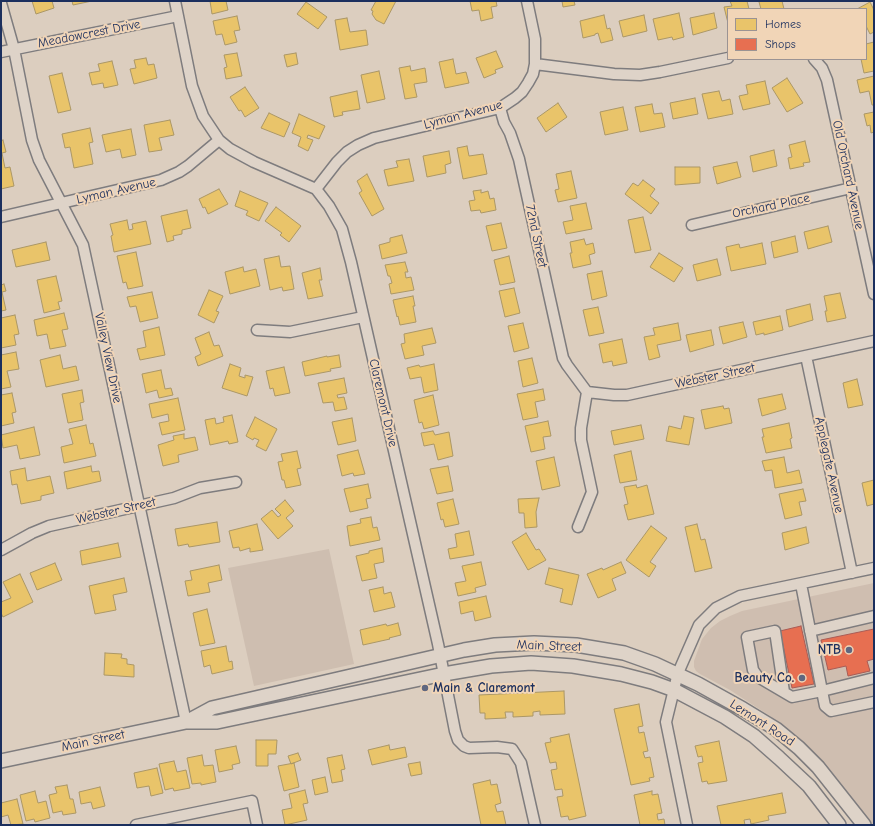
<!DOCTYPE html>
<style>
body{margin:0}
#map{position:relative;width:875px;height:826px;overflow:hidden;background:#dccebf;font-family:"Comic Neue",sans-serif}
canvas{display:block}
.frame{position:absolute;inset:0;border:2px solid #1b2f5e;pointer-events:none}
.legend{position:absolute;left:727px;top:8px;width:140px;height:52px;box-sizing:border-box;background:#f1d5b7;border:1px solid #9b9393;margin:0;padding:5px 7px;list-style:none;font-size:12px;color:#1b2f5e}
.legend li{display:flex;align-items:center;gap:8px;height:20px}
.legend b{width:20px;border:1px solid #9b9393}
</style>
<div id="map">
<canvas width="875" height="826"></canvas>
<div class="frame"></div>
<ul class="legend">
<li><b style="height:11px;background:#e9c46a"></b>Homes</li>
<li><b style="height:11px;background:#e76f51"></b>Shops</li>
</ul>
</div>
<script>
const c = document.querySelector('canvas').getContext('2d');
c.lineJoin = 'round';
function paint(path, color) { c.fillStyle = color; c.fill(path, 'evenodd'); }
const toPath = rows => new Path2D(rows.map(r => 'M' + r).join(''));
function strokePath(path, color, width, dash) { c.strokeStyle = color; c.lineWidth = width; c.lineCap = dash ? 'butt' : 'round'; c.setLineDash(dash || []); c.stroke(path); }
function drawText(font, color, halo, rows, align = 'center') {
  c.font = font + ' "Comic Neue",sans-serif'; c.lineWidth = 4; c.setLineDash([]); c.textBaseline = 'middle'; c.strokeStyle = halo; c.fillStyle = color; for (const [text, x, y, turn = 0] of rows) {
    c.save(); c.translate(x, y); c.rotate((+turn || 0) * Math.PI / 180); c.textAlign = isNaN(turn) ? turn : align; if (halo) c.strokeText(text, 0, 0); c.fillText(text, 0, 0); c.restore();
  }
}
paint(toPath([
 [874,583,874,825,872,825,854,802,811,753,770,716,730,690,700,674,696,671,694,667,694,661,702,639,711,628,720,621,730,616,742,611]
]), '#cfbeb0');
paint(toPath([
 [329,549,354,664,254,686,228,568]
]), '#cebeb0');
const homes = toPath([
 [32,1,52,1,54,8,36,14,32,1],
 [72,1,92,1,73,5,72,1],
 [210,1,226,1,228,10,212,14,210,1],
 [376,1,396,1,384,24,376,20,372,14,373,11,371,10,376,1],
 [470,1,496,1,497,6,491,7,493,18,481,21,479,10,472,11,470,1],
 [562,1,574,1,575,5,563,7,562,1],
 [730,1,747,1,749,9,728,9,728,23,724,7,732,6,730,1],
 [762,1,782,1,784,9,761,9,759,2,762,1],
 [306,2,327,17,318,29,297,14,306,2],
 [870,2,874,10,874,32,870,34,866,26,866,9,857,9,870,2],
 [679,13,684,37,673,40,672,37,658,40,653,19,679,13],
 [714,13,717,28,693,35,690,18,714,13],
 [604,15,607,29,610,28,613,40,601,43,598,33,595,34,595,35,583,38,580,21,604,15],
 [644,15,647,31,623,37,619,21,644,15],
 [237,16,240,30,234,31,237,42,225,45,222,34,216,35,213,21,237,16],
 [347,18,350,32,366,30,368,45,340,50,335,20,347,18],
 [874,42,874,71,864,73,861,59,866,59,866,44,874,42],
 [496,51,503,67,495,70,496,73,484,78,476,58,496,51],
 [237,53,242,76,226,79,224,68,227,67,224,55,237,53],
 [296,53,298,64,287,67,284,55,296,53],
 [146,58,148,65,154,64,157,78,134,84,130,69,136,68,134,60,146,58],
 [453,59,456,74,466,72,469,83,445,88,439,62,453,59],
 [112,61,118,85,104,88,103,83,92,85,89,73,100,71,98,64,112,61],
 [410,66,411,71,425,68,427,82,414,84,417,97,405,99,399,68,410,66],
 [379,71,385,99,367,103,361,75,379,71],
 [62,73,71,110,58,113,49,76,62,73],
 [874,76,874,105,872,105,869,91,860,93,857,80,874,76],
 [787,78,803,103,787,112,772,88,787,78],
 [765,81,770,104,743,110,739,96,748,94,746,85,765,81],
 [245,87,259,108,245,117,241,110,239,111,230,97,245,87],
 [357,91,360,109,342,112,343,115,334,117,330,97,357,91],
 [719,91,722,101,730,99,733,114,708,119,702,94,719,91],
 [695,98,698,114,673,119,670,103,695,98],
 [558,103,567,117,546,132,537,118,558,103],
 [652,104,654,114,662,113,665,127,640,132,635,107,652,104],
 [623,107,628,130,605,135,600,112,623,107],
 [874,112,874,132,871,133,870,125,867,126,864,114,874,112],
 [269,113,290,123,284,137,261,128,269,113],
 [299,114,325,126,319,139,308,135,307,138,313,140,308,151,298,146,301,137,292,133,299,114],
 [170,120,174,135,159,138,162,150,149,152,144,125,170,120],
 [90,128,93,142,89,143,93,164,74,168,70,147,65,148,62,134,90,128],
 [131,129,136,155,122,158,120,149,106,152,102,135,131,129],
 [3,140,6,152,2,153,5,168,10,167,14,186,1,189,1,141,3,140],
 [805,141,810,162,803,163,804,166,790,169,788,158,792,157,789,145,805,141],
 [467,146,469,156,483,154,487,174,463,179,457,148,467,146],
 [774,150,777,166,753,172,750,156,774,150],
 [449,151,451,163,445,165,446,173,427,177,423,156,449,151],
 [409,159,414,181,388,186,384,170,398,167,396,161,409,159],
 [737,162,741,177,717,184,713,167,737,162],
 [675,167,700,167,700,183,675,185,675,167],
 [571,171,577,198,558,202,555,190,559,189,556,174,571,171],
 [367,174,384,209,372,216,359,193,362,191,357,181,367,174],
 [643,180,655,189,650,196,659,203,651,214,625,194,633,183,638,186,643,180],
 [219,189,228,204,208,214,205,207,203,208,199,199,219,189],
 [481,190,481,193,488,191,490,199,494,198,496,210,481,213,480,210,471,211,469,201,475,200,473,191,481,190],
 [240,191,268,203,259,221,246,215,248,211,235,206,240,191],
 [586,203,592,229,566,234,563,222,573,220,570,206,586,203],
 [276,207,301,226,289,242,280,235,282,233,265,221,276,207],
 [187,210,191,228,182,230,182,234,173,236,174,240,167,242,161,216,187,210],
 [643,217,651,250,635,253,628,220,643,217],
 [127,220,129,230,133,229,132,224,146,221,151,244,114,252,111,236,113,235,110,224,127,220],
 [501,223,507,248,492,251,486,226,501,223],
 [828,226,832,242,808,249,804,232,828,226],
 [402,235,407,253,382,259,379,245,390,242,390,238,402,235],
 [795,236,798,252,774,258,771,242,795,236],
 [584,239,586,245,593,243,595,253,589,255,591,264,573,268,570,253,572,253,570,242,584,239],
 [46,242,50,260,16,267,12,250,46,242],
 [762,243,766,264,731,271,726,247,739,244,740,248,762,243],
 [136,252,143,286,128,289,126,282,123,283,117,256,136,252],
 [659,253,683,268,674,282,650,267,659,253],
 [279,256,281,267,290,266,294,289,283,291,282,287,270,290,264,259,279,256],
 [509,256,515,282,500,285,494,260,509,256],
 [717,259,721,275,697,281,693,265,717,259],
 [405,262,408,272,405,272,406,278,411,277,414,290,391,294,389,284,392,283,390,276,388,276,385,265,405,262],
 [243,267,244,272,256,269,260,286,230,294,225,272,243,267],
 [320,268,322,280,319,280,323,296,308,299,302,273,320,268],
 [602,271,607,296,592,300,587,274,602,271],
 [56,276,62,301,58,302,60,309,44,313,37,280,56,276],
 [4,284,6,291,2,292,6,310,1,311,1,285,4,284],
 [514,288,520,313,505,317,499,291,514,288],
 [209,290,223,296,216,311,219,312,214,323,198,315,209,290],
 [152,292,158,318,140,322,136,306,130,307,127,297,152,292],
 [840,293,846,318,827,322,825,311,827,311,824,296,840,293],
 [413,296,415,306,413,306,416,322,400,325,398,316,397,317,393,300,413,296],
 [810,304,813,320,789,327,786,310,810,304],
 [598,307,604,333,589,336,583,310,598,307],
 [64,313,68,329,62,330,66,346,50,349,47,334,37,336,34,320,64,313],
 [15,315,19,334,14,335,16,345,1,348,1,318,15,315],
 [780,316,783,330,764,335,764,333,756,335,753,322,780,316],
 [743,322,747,337,723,344,719,327,743,322],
 [523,323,529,348,514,352,508,326,523,323],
 [678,323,681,340,657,345,660,357,649,360,644,337,655,335,653,328,678,323],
 [159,327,165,355,140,360,137,349,146,347,143,331,159,327],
 [432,328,436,343,422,346,424,355,405,359,401,344,405,343,404,334,432,328],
 [711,330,714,345,690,352,686,335,711,330],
 [209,332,214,346,219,345,223,356,198,366,195,357,201,354,195,338,209,332],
 [622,339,627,363,613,366,612,361,603,363,599,344,622,339],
 [16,352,19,369,7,371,11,387,1,389,1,355,16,352],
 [60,355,63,369,76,366,79,380,46,387,40,360,60,355],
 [339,355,341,367,330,369,331,371,305,376,302,362,327,356,327,357,339,355],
 [532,358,538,383,523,387,518,361,532,358],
 [230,364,241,368,239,376,245,378,245,375,253,377,247,396,222,388,230,364],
 [434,364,438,390,424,393,421,377,410,379,407,368,419,365,420,367,434,364],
 [284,367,290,393,275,396,273,388,270,389,266,371,284,367],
 [161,370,165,389,171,388,173,395,159,398,157,390,146,393,142,374,161,370],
 [344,378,347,393,337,395,338,398,344,397,347,409,335,411,333,402,323,403,318,383,344,378],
 [857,379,863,405,848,408,843,383,857,379],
 [543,389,545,400,535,402,538,417,523,420,517,394,543,389],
 [82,390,84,402,80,403,83,420,68,423,62,394,82,390],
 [12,393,16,412,12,413,14,423,1,426,1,395,12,393],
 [782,394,786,409,762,416,758,399,782,394],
 [433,395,439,425,424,429,422,422,419,423,414,400,433,395],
 [178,398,185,430,162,435,159,423,169,421,168,414,152,418,149,404,178,398],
 [723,406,724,409,729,408,732,423,705,429,701,410,723,406],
 [232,415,238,442,229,444,228,441,210,445,205,420,215,418,216,424,224,422,223,417,232,415],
 [684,416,694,418,689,445,666,441,669,426,681,429,684,416],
 [255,417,277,429,266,451,256,446,259,440,254,438,253,440,246,436,255,417],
 [352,418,356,441,338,445,332,422,352,418],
 [548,421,551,436,543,437,545,449,531,452,525,426,548,421],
 [789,423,792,438,790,439,792,448,766,453,762,437,764,437,762,429,789,423],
 [86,425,90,444,93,443,96,456,64,463,61,447,73,444,69,429,86,425],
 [641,425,644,439,614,445,611,431,641,425],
 [34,427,40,455,20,459,17,445,3,448,1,435,34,427],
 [433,431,435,435,449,432,453,456,438,460,434,444,424,446,421,433,433,431],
 [184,434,184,439,195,437,198,450,178,455,179,462,163,466,158,445,174,440,173,436,184,434],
 [358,450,365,474,354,476,353,473,342,476,337,455,358,450],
 [297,451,301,468,297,469,301,485,286,488,284,480,282,480,278,462,283,461,281,454,297,451],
 [631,451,637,480,620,483,614,455,631,451],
 [554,457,560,486,542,490,536,461,554,457],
 [784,457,787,473,799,470,802,483,775,488,772,470,765,471,762,461,784,457],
 [91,466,92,472,99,471,101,481,67,489,64,472,91,466],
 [448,466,453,491,437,494,430,469,448,466],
 [25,468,27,481,50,476,54,493,41,496,41,500,21,504,17,484,12,485,10,471,25,468],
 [874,480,874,504,867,506,862,483,874,480],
 [368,484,371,498,366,499,368,508,350,512,344,489,368,484],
 [636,485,637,488,647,485,654,514,628,520,624,505,628,504,624,487,636,485],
 [803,489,806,501,799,502,802,515,785,519,779,494,803,489],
 [539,498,536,512,537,527,525,528,524,513,519,513,518,499,539,498],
 [453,499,459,524,445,527,443,519,441,520,437,503,453,499],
 [285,500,294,511,286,518,293,526,278,539,261,519,272,510,278,517,281,515,275,509,285,500],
 [371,517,373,528,377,527,380,540,350,546,347,526,361,523,360,519,371,517],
 [217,522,220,542,189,547,188,544,178,546,175,529,217,522],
 [257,524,263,550,250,552,250,548,240,551,239,547,233,548,229,531,257,524],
 [697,524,701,540,705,539,712,568,695,572,685,527,697,524],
 [651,526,667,538,650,562,656,566,649,577,626,560,651,526],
 [806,527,809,543,785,550,782,533,806,527],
 [469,531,474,555,450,559,448,549,457,547,455,534,469,531],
 [526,533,536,550,539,549,546,560,528,570,512,542,526,533],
 [118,543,121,557,82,565,80,551,118,543],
 [382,548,384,562,374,564,377,578,362,581,356,556,369,553,369,551,382,548],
 [481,562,486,585,475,588,476,592,458,596,455,583,466,581,462,566,481,562],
 [621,562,626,573,612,579,616,590,598,598,587,574,602,568,603,570,621,562],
 [55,563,62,580,37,590,30,573,55,563],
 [219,565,222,580,208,583,210,592,188,596,185,581,192,580,190,571,219,565],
 [549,568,579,575,572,605,560,602,563,589,545,584,549,568],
 [20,574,33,602,3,617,1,613,1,602,11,598,3,582,20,574],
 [124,578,127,592,113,595,116,610,95,614,89,586,124,578],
 [383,587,384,594,391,592,395,607,374,612,369,590,383,587],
 [486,596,491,617,475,621,473,611,461,614,459,602,486,596],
 [207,609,215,643,200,646,193,613,207,609],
 [398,623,401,635,389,638,390,639,363,645,360,630,386,624,387,626,398,623],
 [226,646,229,662,232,661,233,669,212,674,210,665,204,667,201,651,226,646],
 [105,653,122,654,121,658,127,659,127,664,134,665,134,677,104,675,105,653],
 [564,691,565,714,540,715,540,711,533,712,533,716,513,717,513,712,505,712,506,718,485,719,485,713,480,713,479,695,564,691],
 [639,704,643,726,638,727,639,733,644,732,648,751,643,752,645,758,650,757,654,777,649,778,650,781,631,785,614,709,639,704],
 [569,734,586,816,569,820,568,816,561,817,557,797,563,796,562,789,555,790,551,770,557,769,556,762,550,763,545,743,551,742,550,738,569,734],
 [256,740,277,740,276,754,268,754,268,766,256,766,256,740],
 [719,741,727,781,708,784,707,781,702,782,698,763,703,762,702,756,698,757,695,746,719,741],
 [389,745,390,750,405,747,407,757,372,765,368,750,389,745],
 [236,746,240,763,232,765,233,769,219,772,215,750,236,746],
 [298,753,301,760,291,764,288,756,298,753],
 [202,755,204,766,213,765,216,782,201,785,201,783,192,784,187,758,202,755],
 [342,755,345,769,341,770,343,781,332,783,327,758,342,755],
 [174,761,177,772,186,770,190,788,174,791,173,788,165,790,159,764,174,761],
 [420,762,422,774,411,776,408,764,420,762],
 [294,763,299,787,284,791,278,766,294,763],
 [157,768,163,793,151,796,149,786,137,788,134,773,157,768],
 [325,777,328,792,315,795,312,780,325,777],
 [490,780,491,785,497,784,501,803,495,805,497,812,503,811,506,825,481,825,473,784,490,780],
 [67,785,70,799,73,799,76,813,63,815,62,811,53,813,49,795,57,793,55,787,67,785],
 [100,787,105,806,93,809,91,802,81,804,79,792,100,787],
 [305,790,308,803,303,804,307,820,285,825,282,810,292,808,289,794,305,790],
 [35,791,38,803,46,801,50,818,35,822,34,819,26,821,20,795,35,791],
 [652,791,652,795,658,794,662,813,657,814,658,820,664,819,665,825,640,825,634,795,652,791],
 [782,793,786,813,768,816,769,820,751,824,750,819,744,820,745,825,721,825,717,806,782,793],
 [17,799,23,824,11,825,8,815,1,817,1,803,17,799]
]);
paint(homes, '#e9c46a');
strokePath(homes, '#ab9766', 1);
const shops = toPath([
 [801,626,814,684,792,688,780,631,801,626],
 [874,629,874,659,867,661,870,671,848,676,846,666,828,670,821,640,874,629]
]);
paint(shops, '#e76f51');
strokePath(shops, '#aa5c55', 1);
const minor = toPath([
 [175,1,192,86,203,116,219,140,230,149,254,162,316,189,329,206,342,229,351,262,438,644,455,731,458,740,464,746,469,748,497,747,512,749,521,763,535,825],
 [1,3,14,49,32,140,39,160,83,245,186,722],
 [1,52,178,16],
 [814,59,822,68,827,80,874,294],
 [535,64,614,74,640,75,660,72,728,58],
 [500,108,504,122,510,133,519,159,563,358,567,365,587,392,614,395,627,395,874,341],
 [316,189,337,162,347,152,358,145,374,138,500,108,515,98,522,92,528,83,533,74,535,64,535,39,527,1],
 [1,217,161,180,179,172,188,166,219,140],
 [692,225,851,188],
 [257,330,290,332,363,317],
 [806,356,852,573],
 [578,527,592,492,581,440,581,428,587,392],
 [1,550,32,533,49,526,174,498,200,488,236,482],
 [810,631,874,616],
 [874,678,822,691,825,706,831,711,874,702],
 [784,692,775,631,747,637,753,670,758,677,792,697,822,691,801,584],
 [136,825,252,801,257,825],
 [687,825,666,722,678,673,699,625,716,608,740,596,874,568]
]);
const major = toPath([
 [188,721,212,708,464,650,495,645,534,643,576,645,624,653,655,664,698,684,743,709,776,729,799,748,818,767,864,825],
 [1,761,186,722,217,722,444,674,491,666,531,663,573,666,621,674,652,682,674,690,725,717,754,736,779,758,809,786,839,825]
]);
strokePath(minor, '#7e7c7e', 13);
strokePath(major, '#7e7c7e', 16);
strokePath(minor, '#ded3c8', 10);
strokePath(major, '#ded3c8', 13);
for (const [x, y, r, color] of [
 [849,650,4,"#5f6780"],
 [802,678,4,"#5f6780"],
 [425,688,4,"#5f6780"]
]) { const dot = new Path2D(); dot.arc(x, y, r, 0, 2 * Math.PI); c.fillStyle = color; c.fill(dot); strokePath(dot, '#f1d5b7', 1.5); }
drawText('13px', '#1b2f5e', '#f1d5b7', [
 ["Meadowcrest Drive",89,34,-11],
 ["Lyman Avenue",463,115,-15],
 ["Old Orchard Avenue",848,175,78],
 ["Lyman Avenue",116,191,-13],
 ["Orchard Place",771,206,-12],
 ["72nd Street",536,236,78],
 ["Valley View Drive",108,358,78],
 ["Webster Street",715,376,-12],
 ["Claremont Drive",383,403,77],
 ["Applegate Avenue",829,465,78],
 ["Webster Street",116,511,-13],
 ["Main Street",549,646,2],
 ["Lemont Road",762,723,33],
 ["Main Street",93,741,-12]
]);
drawText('bold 13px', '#1b2f5e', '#f1d5b7', [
 ["NTB",841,650],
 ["Beauty Co.",794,678],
 ["Main & Claremont",433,688,"left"]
], 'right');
</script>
